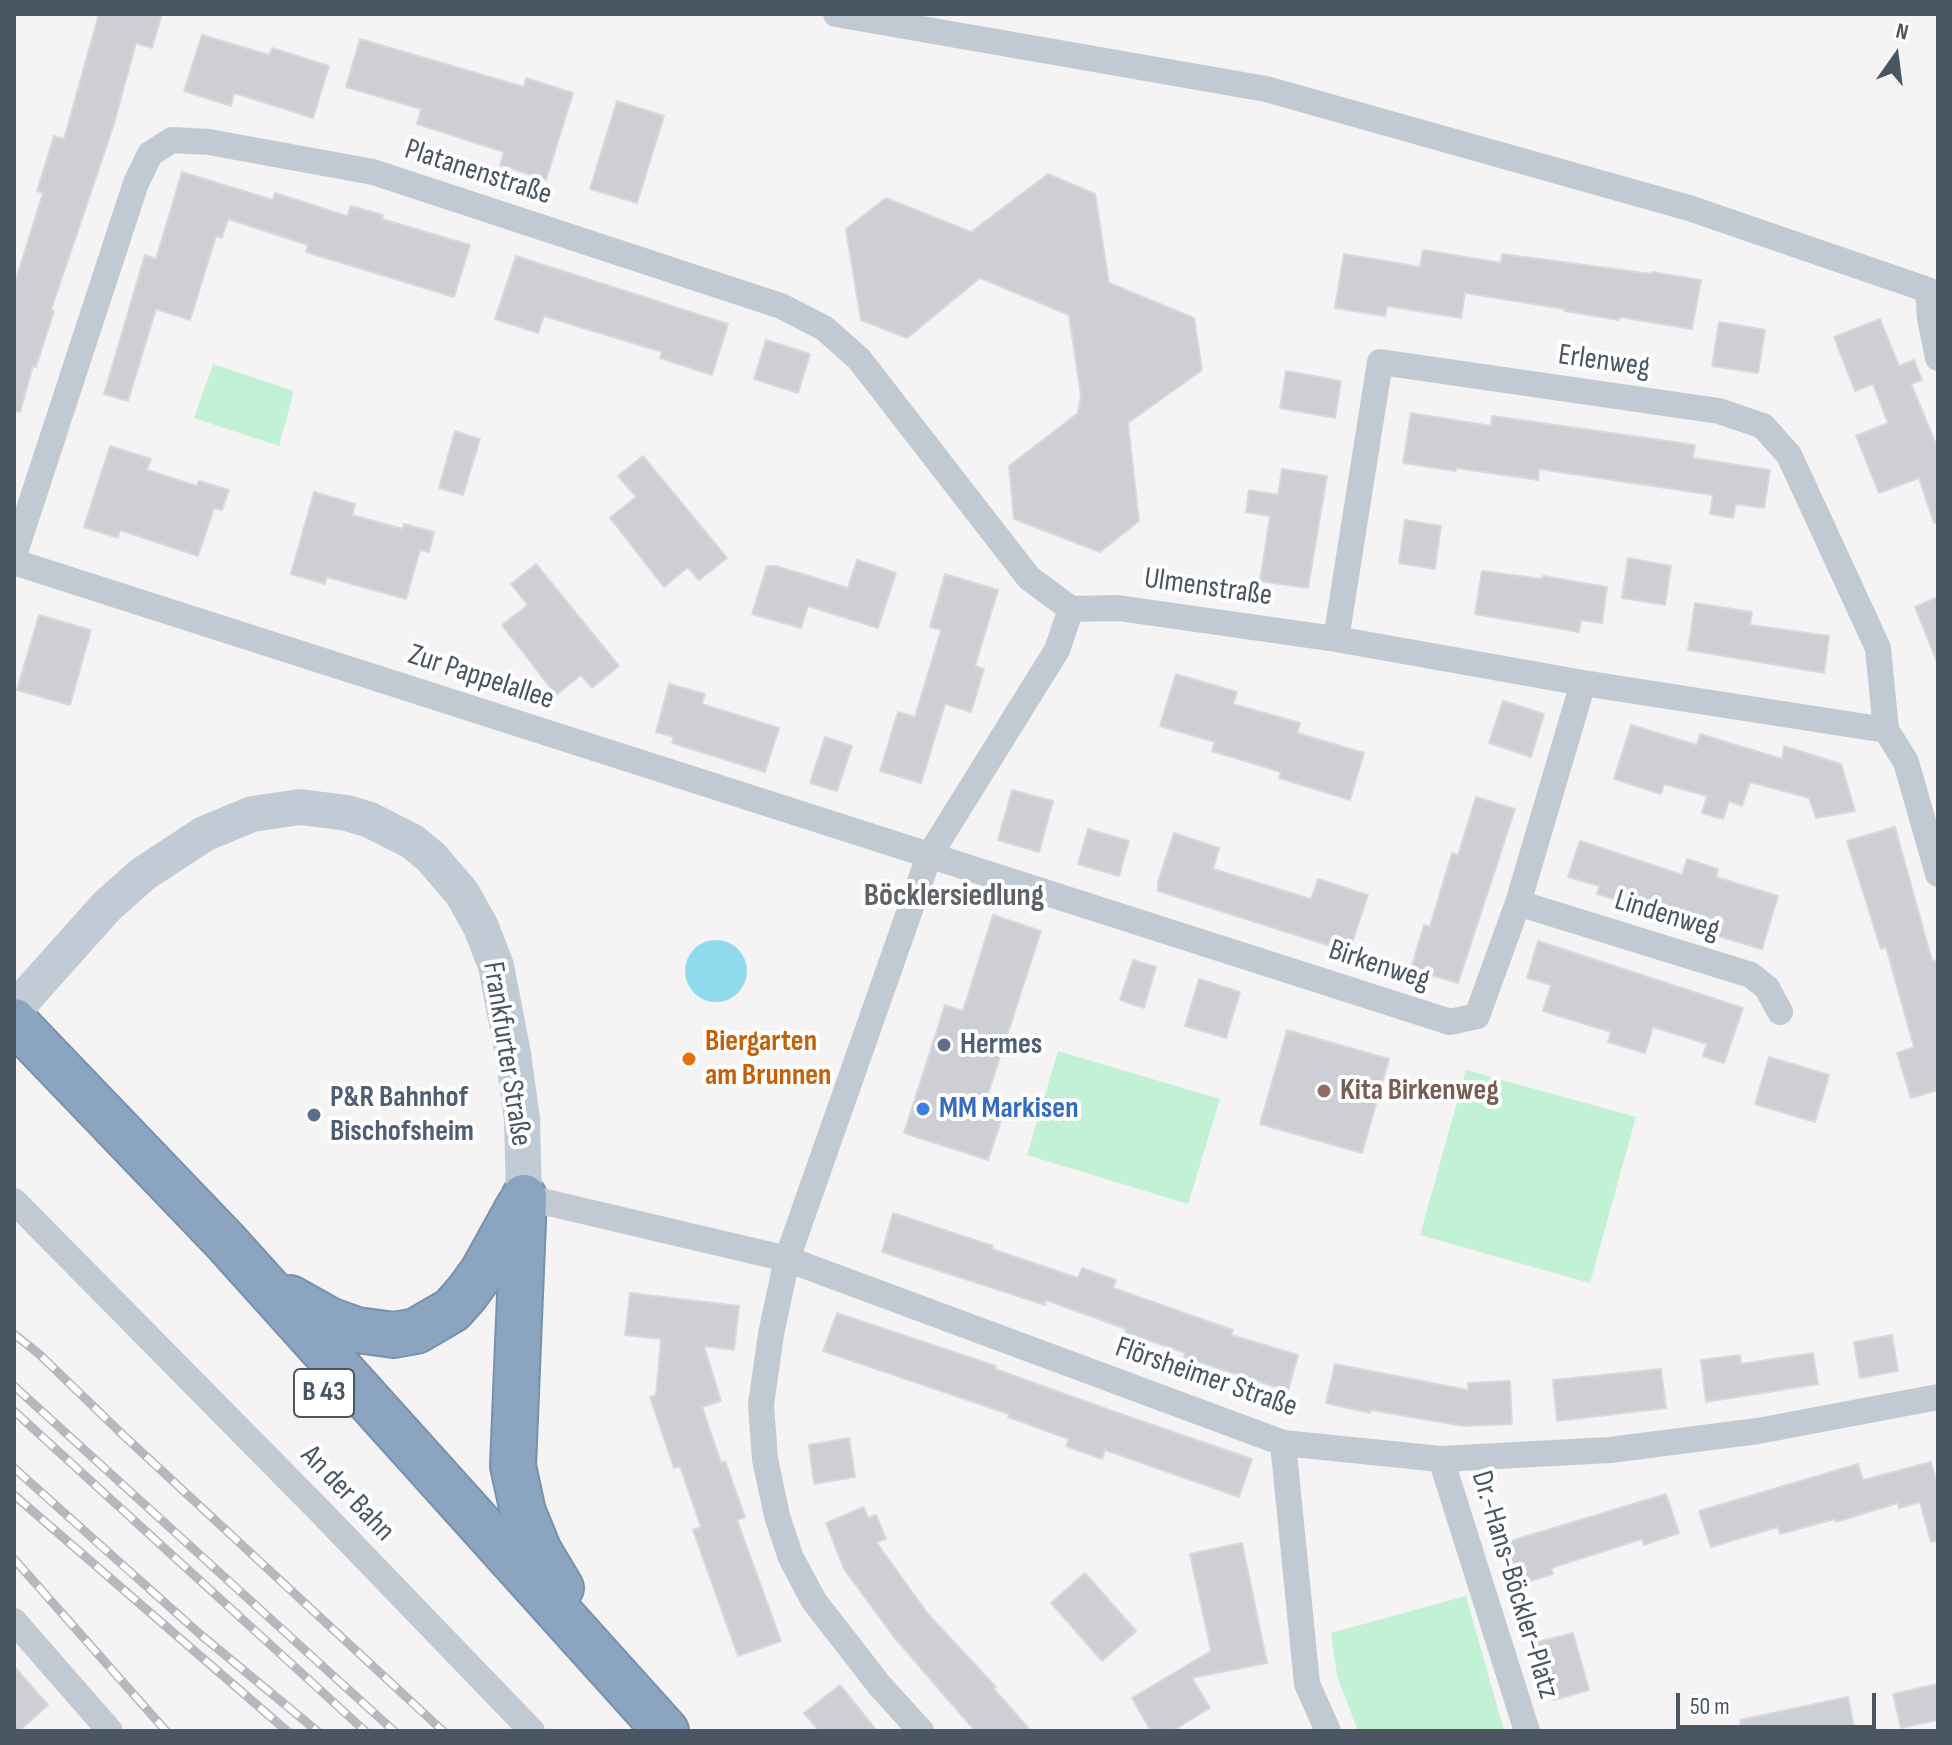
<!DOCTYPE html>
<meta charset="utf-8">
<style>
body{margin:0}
#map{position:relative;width:1952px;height:1745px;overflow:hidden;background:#f5f3f3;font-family:"Sofia Sans Condensed",sans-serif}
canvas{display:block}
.frame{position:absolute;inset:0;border:16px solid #4a5661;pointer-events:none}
.north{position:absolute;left:1856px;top:16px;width:80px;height:80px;-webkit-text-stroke:6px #fff;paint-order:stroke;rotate:14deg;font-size:22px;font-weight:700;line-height:32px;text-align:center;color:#4a5661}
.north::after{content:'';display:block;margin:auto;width:28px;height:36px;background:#4a5661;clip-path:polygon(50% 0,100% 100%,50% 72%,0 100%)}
.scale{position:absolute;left:1676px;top:1693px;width:200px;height:36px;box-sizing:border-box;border:4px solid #4a5661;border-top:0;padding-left:10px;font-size:24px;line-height:28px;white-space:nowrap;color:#4a5661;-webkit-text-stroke:6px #fff;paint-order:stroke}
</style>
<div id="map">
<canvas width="1952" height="1745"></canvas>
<div class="frame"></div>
<div class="north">N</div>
<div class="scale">50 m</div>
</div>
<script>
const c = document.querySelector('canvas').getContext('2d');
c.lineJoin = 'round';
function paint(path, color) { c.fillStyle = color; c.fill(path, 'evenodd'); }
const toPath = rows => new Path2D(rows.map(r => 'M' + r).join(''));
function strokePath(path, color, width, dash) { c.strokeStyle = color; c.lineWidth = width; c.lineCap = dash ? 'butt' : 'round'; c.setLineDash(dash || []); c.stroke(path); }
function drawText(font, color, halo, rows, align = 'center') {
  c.font = font + ' "Sofia Sans Condensed",sans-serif'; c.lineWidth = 8; c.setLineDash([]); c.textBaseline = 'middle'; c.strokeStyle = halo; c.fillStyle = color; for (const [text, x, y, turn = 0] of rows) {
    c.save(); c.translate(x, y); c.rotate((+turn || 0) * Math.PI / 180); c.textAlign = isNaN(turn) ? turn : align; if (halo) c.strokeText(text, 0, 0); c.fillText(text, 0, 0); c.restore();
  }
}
paint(toPath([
 [213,364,294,391,279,446,194,418],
 [1058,1051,1220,1099,1188,1204,1027,1155],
 [1466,1070,1636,1117,1590,1283,1420,1235],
 [1466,1596,1504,1731,1358,1731,1337,1676,1331,1633]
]), '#c3f1d5');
paint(toPath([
 '685 971a31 31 0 1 1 62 0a31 31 0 1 1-62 0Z'
]), '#90daee');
const building = toPath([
 [99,14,162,14,152,48,136,43,113,127,51,310,54,311,36,367,33,366,20,412,14,411,14,286,43,193,37,191,54,136,64,139,99,14],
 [202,35,269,55,272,48,329,66,313,118,234,93,231,106,184,91,202,35],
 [360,39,524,87,526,78,573,93,546,180,500,165,504,152,417,124,421,109,346,87,360,39],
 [617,101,664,116,637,203,590,189,617,101],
 [182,172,273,200,275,193,347,216,351,206,383,215,382,219,470,245,454,297,306,252,308,245,228,219,222,238,216,236,190,320,156,309,128,401,104,394,145,255,156,259,182,172],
 [1048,174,1095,194,1109,283,1194,318,1202,370,1128,423,1139,521,1100,552,1014,519,1009,466,1078,413,1081,396,1069,315,980,278,907,338,861,320,846,229,886,198,971,232,1048,174],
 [1423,250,1501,263,1502,254,1652,274,1652,272,1701,280,1692,329,1620,317,1619,320,1564,311,1565,309,1465,293,1461,318,1387,306,1385,316,1335,308,1344,254,1420,267,1423,250],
 [516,256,728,324,712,375,660,358,662,352,544,316,538,333,495,319,516,256],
 [1880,319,1899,366,1914,360,1922,380,1911,384,1938,449,1938,523,1934,523,1919,478,1879,493,1856,436,1888,423,1873,384,1855,391,1834,337,1880,319],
 [1719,322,1765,330,1758,373,1712,366,1719,322],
 [766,340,810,354,798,393,754,379,766,340],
 [1286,371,1341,381,1335,418,1280,408,1286,371],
 [1411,413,1491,426,1492,416,1695,445,1693,458,1770,470,1764,508,1736,504,1733,518,1710,514,1713,495,1539,469,1538,480,1456,468,1456,471,1403,463,1411,413],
 [455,431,480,439,463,495,439,488,455,431],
 [110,446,151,459,147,470,197,486,199,481,229,490,222,510,214,508,198,556,120,530,118,538,84,527,110,446],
 [643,456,727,558,699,580,688,567,664,587,610,518,636,497,618,476,643,456],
 [1282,469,1327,476,1308,588,1260,581,1270,516,1246,512,1249,490,1278,495,1282,469],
 [314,492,355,504,352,515,403,529,404,524,434,532,429,552,420,550,406,599,327,577,325,584,291,574,314,492],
 [1405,520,1441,526,1435,569,1399,563,1405,520],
 [1628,558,1671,566,1665,605,1622,598,1628,558],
 [857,560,896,573,878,628,808,606,801,628,752,614,767,566,776,566,848,588,857,560],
 [536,564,619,666,592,688,581,675,556,695,502,625,528,605,511,584,536,564],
 [1482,571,1542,579,1543,576,1607,587,1602,623,1581,620,1579,632,1475,614,1482,571],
 [945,574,998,590,975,666,984,669,971,712,945,704,921,783,880,771,898,712,915,717,941,630,930,627,945,574],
 [1938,597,1938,662,1937,662,1915,607,1938,597],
 [1695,603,1752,612,1750,625,1829,636,1824,673,1688,650,1695,603],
 [39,615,91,630,70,705,17,690,39,615],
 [1176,674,1237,692,1233,704,1300,723,1297,733,1364,753,1350,800,1279,778,1281,772,1212,751,1215,742,1160,726,1176,674],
 [669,684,705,694,702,704,779,728,765,772,672,743,674,737,656,732,669,684],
 [1503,701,1544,714,1531,757,1489,743,1503,701],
 [1631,725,1697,745,1700,734,1782,759,1784,746,1841,764,1855,811,1816,818,1809,798,1750,782,1742,806,1729,801,1723,819,1702,813,1707,796,1664,784,1661,794,1614,779,1631,725],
 [825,737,852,746,837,791,810,783,825,737],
 [1012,790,1053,801,1039,852,998,840,1012,790],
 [1476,797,1515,809,1458,983,1411,969,1424,925,1430,927,1452,853,1458,855,1476,797],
 [1895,827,1932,961,1938,960,1938,1090,1911,1098,1897,1053,1914,1047,1886,947,1881,949,1847,841,1895,827],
 [1088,829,1129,841,1119,876,1078,864,1088,829],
 [1174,833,1219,848,1213,869,1311,899,1318,879,1368,895,1349,952,1158,891,1158,882,1174,833],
 [1580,841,1682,875,1687,859,1718,869,1716,877,1778,896,1762,949,1711,934,1713,929,1669,916,1667,923,1645,916,1647,909,1597,894,1599,886,1568,877,1580,841],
 [993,915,1041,931,986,1100,1006,1106,988,1160,904,1133,945,1005,963,1011,993,915],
 [1538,941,1743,1008,1724,1063,1703,1056,1707,1044,1653,1027,1645,1053,1608,1042,1611,1032,1543,1011,1551,985,1527,978,1538,941],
 [1133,960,1156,967,1144,1008,1120,1000,1133,960],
 [1199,979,1240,992,1226,1038,1185,1026,1199,979],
 [1287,1030,1389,1059,1362,1153,1260,1124,1287,1030],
 [1769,1057,1829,1075,1815,1122,1755,1104,1769,1057],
 [893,1213,993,1246,992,1249,1078,1278,1082,1268,1116,1280,1113,1288,1233,1330,1231,1335,1298,1355,1288,1391,1184,1357,1185,1353,1125,1332,1126,1329,1046,1300,1045,1305,882,1252,893,1213],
 [630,1293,739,1306,734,1350,704,1346,721,1401,702,1407,721,1463,725,1461,745,1517,737,1520,781,1641,738,1656,693,1530,701,1527,680,1466,674,1468,650,1397,656,1395,661,1339,625,1335,630,1293],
 [837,1313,996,1366,995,1369,1118,1413,1252,1459,1239,1497,1105,1450,1102,1459,1066,1446,1069,1439,1008,1417,1009,1414,823,1351,837,1313],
 [1892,1335,1898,1371,1860,1378,1854,1342,1892,1335],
 [1813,1353,1818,1384,1706,1402,1701,1360,1740,1355,1741,1364,1813,1353],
 [1335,1364,1468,1390,1468,1383,1510,1381,1512,1424,1463,1426,1371,1410,1370,1413,1326,1403,1335,1364],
 [1661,1369,1666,1408,1557,1421,1553,1380,1661,1369],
 [849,1438,855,1477,814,1484,809,1445,849,1438],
 [1931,1462,1938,1487,1938,1541,1931,1542,1920,1502,1899,1508,1898,1503,1836,1522,1835,1519,1780,1534,1778,1527,1711,1547,1699,1511,1858,1464,1863,1480,1931,1462],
 [1666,1494,1679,1533,1644,1545,1642,1539,1551,1568,1553,1574,1517,1585,1504,1543,1666,1494],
 [864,1507,868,1518,876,1515,886,1539,876,1542,928,1614,996,1687,994,1689,1031,1731,975,1731,894,1637,844,1569,826,1523,864,1507],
 [1242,1543,1267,1663,1192,1678,1210,1708,1172,1731,1151,1731,1132,1698,1211,1651,1190,1554,1242,1543],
 [1085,1573,1136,1631,1102,1661,1051,1603,1085,1573],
 [1573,1633,1589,1690,1554,1700,1538,1642,1573,1633],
 [14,1666,48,1705,19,1731,14,1731,14,1666],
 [1938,1684,1938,1720,1901,1728,1893,1694,1938,1684],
 [840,1685,877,1731,819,1731,804,1713,840,1685],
 [1848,1697,1855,1731,1741,1731,1740,1720,1848,1697]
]);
paint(building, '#cdcfd5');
strokePath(building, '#d7d9de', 2);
const highway = toPath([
 [14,1021,225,1241,666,1731],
 [524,1197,513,1466,523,1512,539,1551,561,1588],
 [290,1298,329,1320,357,1330,394,1335,416,1331,452,1310,467,1293,483,1271,519,1206]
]);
strokePath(highway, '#7690ad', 48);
strokePath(toPath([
 [836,14,1266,89,1689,208,1928,290,1930,318,1938,358],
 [14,555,136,183,150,154,172,140,209,142,373,172,781,306,824,328,859,359,1029,578,1071,609],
 [14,562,1450,1022,1477,1016,1518,903,1583,683],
 [1071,609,1118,608,1336,639,1583,683,1886,730],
 [1336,639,1380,362,1719,411,1763,426,1789,455,1878,648,1886,730,1906,762,1938,874],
 [1518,903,1751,975,1767,988,1780,1012],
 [524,1197,787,1259,1283,1443,1441,1459,1610,1450,1758,1431,1938,1397],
 [14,1201,318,1509,532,1731],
 [1283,1443,1307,1684,1328,1731],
 [1441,1459,1527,1731],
 [14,1621,110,1731],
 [921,1731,880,1686,814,1601,791,1558,777,1516,765,1459,761,1405,771,1334,787,1259,929,856,1057,650,1071,609]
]), '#c1cad2', 26);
strokePath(toPath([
 [14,1010,107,906,143,874,204,834,252,814,300,807,347,813,370,820,413,842,431,857,462,893,481,927,496,966,513,1054,522,1119,524,1197]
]), '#c1cbd6', 36);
strokePath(highway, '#8ba5c1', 44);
const rail = toPath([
 [14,1334,39,1354,122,1434,443,1731],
 [14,1386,394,1731],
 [14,1411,365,1731],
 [14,1468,201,1635,317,1731],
 [14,1495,287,1731],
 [14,1559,166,1731]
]);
strokePath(rail, '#b5b8bd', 9);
strokePath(rail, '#fff', 6, [18]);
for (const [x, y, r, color] of [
 [944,1045,8,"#5c6f8a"],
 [689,1059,8,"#e8710a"],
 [1324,1091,8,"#8d6e63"],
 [923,1109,8,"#3f7fe0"],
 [314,1115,8,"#5c6f8a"]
]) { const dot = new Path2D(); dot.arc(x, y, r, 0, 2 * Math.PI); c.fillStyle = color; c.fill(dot); strokePath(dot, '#fff', 3); }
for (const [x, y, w] of [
 [324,1393,60]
]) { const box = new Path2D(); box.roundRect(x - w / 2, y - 24, w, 48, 6); c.fillStyle = '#fff'; c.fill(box); strokePath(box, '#4a5661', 2); }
drawText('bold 28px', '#4a5661', null, [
 ["B 43",324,1393]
]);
drawText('30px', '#4a5661', '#fff', [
 ["Platanenstraße",478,173,18],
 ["Erlenweg",1604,362,8],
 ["Ulmenstraße",1208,588,8],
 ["Zur Pappelallee",481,678,18],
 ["Lindenweg",1667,916,17],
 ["Birkenweg",1379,966,18],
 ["Frankfurter Straße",506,1054,81],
 ["Flörsheimer Straße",1206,1378,19],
 ["An der Bahn",347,1494,46],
 ["Dr.-Hans-Böckler-Platz",1514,1585,73]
]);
drawText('bold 30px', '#c56008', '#fff', [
 ["Biergarten",705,1042],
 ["am Brunnen",705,1076]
], 'left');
drawText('bold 30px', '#4e5e75', '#fff', [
 ["Hermes",960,1045],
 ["P&R Bahnhof",330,1098],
 ["Bischofsheim",330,1132]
], 'left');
drawText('bold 30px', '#785e54', '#fff', [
 ["Kita Birkenweg",1340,1091]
], 'left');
drawText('bold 30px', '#366cbe', '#fff', [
 ["MM Markisen",939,1109]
], 'left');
drawText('bold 32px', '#5f6368', '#fff', [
 ["Böcklersiedlung",954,897]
]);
</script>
